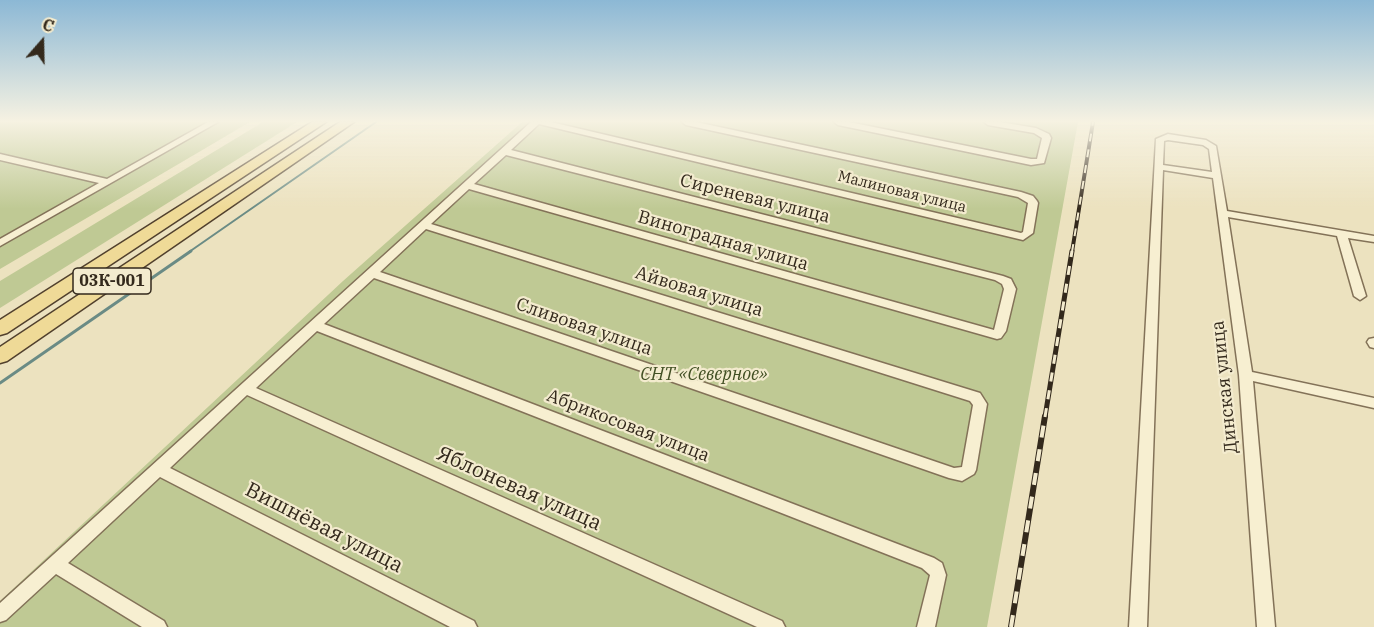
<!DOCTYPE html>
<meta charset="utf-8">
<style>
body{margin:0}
#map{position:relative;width:1374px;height:627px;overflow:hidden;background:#ece2bf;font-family:"IBM Plex Serif",serif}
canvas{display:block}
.north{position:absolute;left:12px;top:12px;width:60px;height:60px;-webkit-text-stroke:4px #f3ebce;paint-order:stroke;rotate:20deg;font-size:16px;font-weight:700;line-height:24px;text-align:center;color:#33291c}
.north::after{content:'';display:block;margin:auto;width:21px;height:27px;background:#33291c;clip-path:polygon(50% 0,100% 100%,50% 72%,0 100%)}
</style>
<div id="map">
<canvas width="1374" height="627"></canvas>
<div class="north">С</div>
</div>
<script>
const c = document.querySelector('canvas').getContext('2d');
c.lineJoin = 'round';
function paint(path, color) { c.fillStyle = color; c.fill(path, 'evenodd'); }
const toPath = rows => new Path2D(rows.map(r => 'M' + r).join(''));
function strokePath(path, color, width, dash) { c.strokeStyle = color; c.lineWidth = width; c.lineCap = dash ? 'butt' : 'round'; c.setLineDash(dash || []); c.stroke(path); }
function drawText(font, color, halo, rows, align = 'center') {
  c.font = font + ' "IBM Plex Serif",serif'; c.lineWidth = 4.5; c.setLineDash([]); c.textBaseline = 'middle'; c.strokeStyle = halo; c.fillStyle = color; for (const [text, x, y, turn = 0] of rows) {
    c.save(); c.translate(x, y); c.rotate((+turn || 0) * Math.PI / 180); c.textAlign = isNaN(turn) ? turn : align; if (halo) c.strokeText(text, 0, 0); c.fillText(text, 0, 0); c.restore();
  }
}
paint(toPath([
 [0,122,250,122,0,269],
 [263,122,297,122,0,308,0,281],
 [522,122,1078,122,987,627,0,627,0,601,343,281]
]), '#bfc994');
strokePath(toPath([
 [189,252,376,122]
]), '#6a8b85', 2);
strokePath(toPath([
 [0,383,191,251]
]), '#6a8b85', 3);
const minor = toPath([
 [208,122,218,122,0,246,0,239,99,183,0,160,0,154,107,179,208,122],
 [531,122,551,122,1021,233,1023,232,1028,203,1018,197,686,125,682,122,696,122,1021,192,1033,196,1037,201,1038,203,1033,233,1023,240,539,124,511,150,1003,276,1011,279,1016,289,1006,331,1001,338,997,339,469,189,431,224,980,393,987,404,976,470,974,474,962,481,949,478,374,278,324,324,934,558,942,563,946,575,935,627,917,627,930,575,922,568,317,331,256,388,782,621,785,627,757,627,247,395,170,468,474,621,477,627,450,627,160,477,68,563,164,621,167,627,142,627,56,574,6,620,0,622,0,603,531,122],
 [506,155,995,280,1002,284,1004,289,994,330,474,184,506,155],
 [426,229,970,401,973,405,962,467,954,468,380,272,426,229],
 [834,122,849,122,1031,159,1037,159,1042,138,1034,133,988,125,984,122,1000,122,1036,128,1049,134,1051,138,1044,163,1031,165,838,125,834,122],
 [1168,134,1206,140,1216,146,1227,211,1374,236,1374,242,1348,238,1366,296,1360,300,1354,296,1337,236,1228,217,1252,372,1374,398,1374,408,1253,381,1275,627,1257,627,1239,375,1213,178,1163,170,1147,627,1129,627,1156,139,1168,134],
 [1168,140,1203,145,1209,149,1212,172,1163,165,1164,141,1168,140],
 [1374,338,1374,348,1370,347,1367,342,1369,339,1374,338]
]);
const primary = toPath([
 [312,122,326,122,7,333,0,335,0,320,312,122],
 [340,122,354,122,7,361,0,363,0,347,340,122]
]);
strokePath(minor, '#837258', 3);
strokePath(primary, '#51402d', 3);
paint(minor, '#f7efd1');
paint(primary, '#efda97');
const railFar2 = toPath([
 [1072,252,1093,122]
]);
const railFar1 = toPath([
 [1045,417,1072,251]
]);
const rail = toPath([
 [1011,627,1045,416]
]);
strokePath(railFar2, '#33291c', 4);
strokePath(railFar1, '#33291c', 5);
strokePath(rail, '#33291c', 6);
strokePath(railFar2, '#f3ebce', 2, [8]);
strokePath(railFar1, '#f3ebce', 3, [9]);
strokePath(rail, '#f3ebce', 4, [12]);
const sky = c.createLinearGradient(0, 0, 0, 209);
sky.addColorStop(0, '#8cb8d5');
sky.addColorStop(0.58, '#f6f2e2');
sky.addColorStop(1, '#f6f2e200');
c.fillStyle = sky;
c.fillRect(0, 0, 1374, 209);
drawText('15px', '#33291c', '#f3ebce', [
 ["Малиновая улица",902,192,14]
]);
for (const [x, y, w] of [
 [112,281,78]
]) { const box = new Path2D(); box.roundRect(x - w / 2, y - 13, w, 26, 4.5); c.fillStyle = '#f3ebce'; c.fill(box); strokePath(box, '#33291c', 1.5); }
drawText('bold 16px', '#33291c', null, [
 ["03К-001",112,281]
]);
drawText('18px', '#33291c', '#f3ebce', [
 ["Сиреневая улица",755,199,14],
 ["Виноградная улица",723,241,16],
 ["Айвовая улица",699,292,17],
 ["Сливовая улица",584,327,19],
 ["Динская улица",1225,387,-96],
 ["Абрикосовая улица",628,426,21]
]);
drawText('italic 18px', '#414f23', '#f3ebce', [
 ["СНТ «Северное»",704,375]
]);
drawText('21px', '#33291c', '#f3ebce', [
 ["Яблоневая улица",519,489,24],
 ["Вишнёвая улица",324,528,27]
]);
</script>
